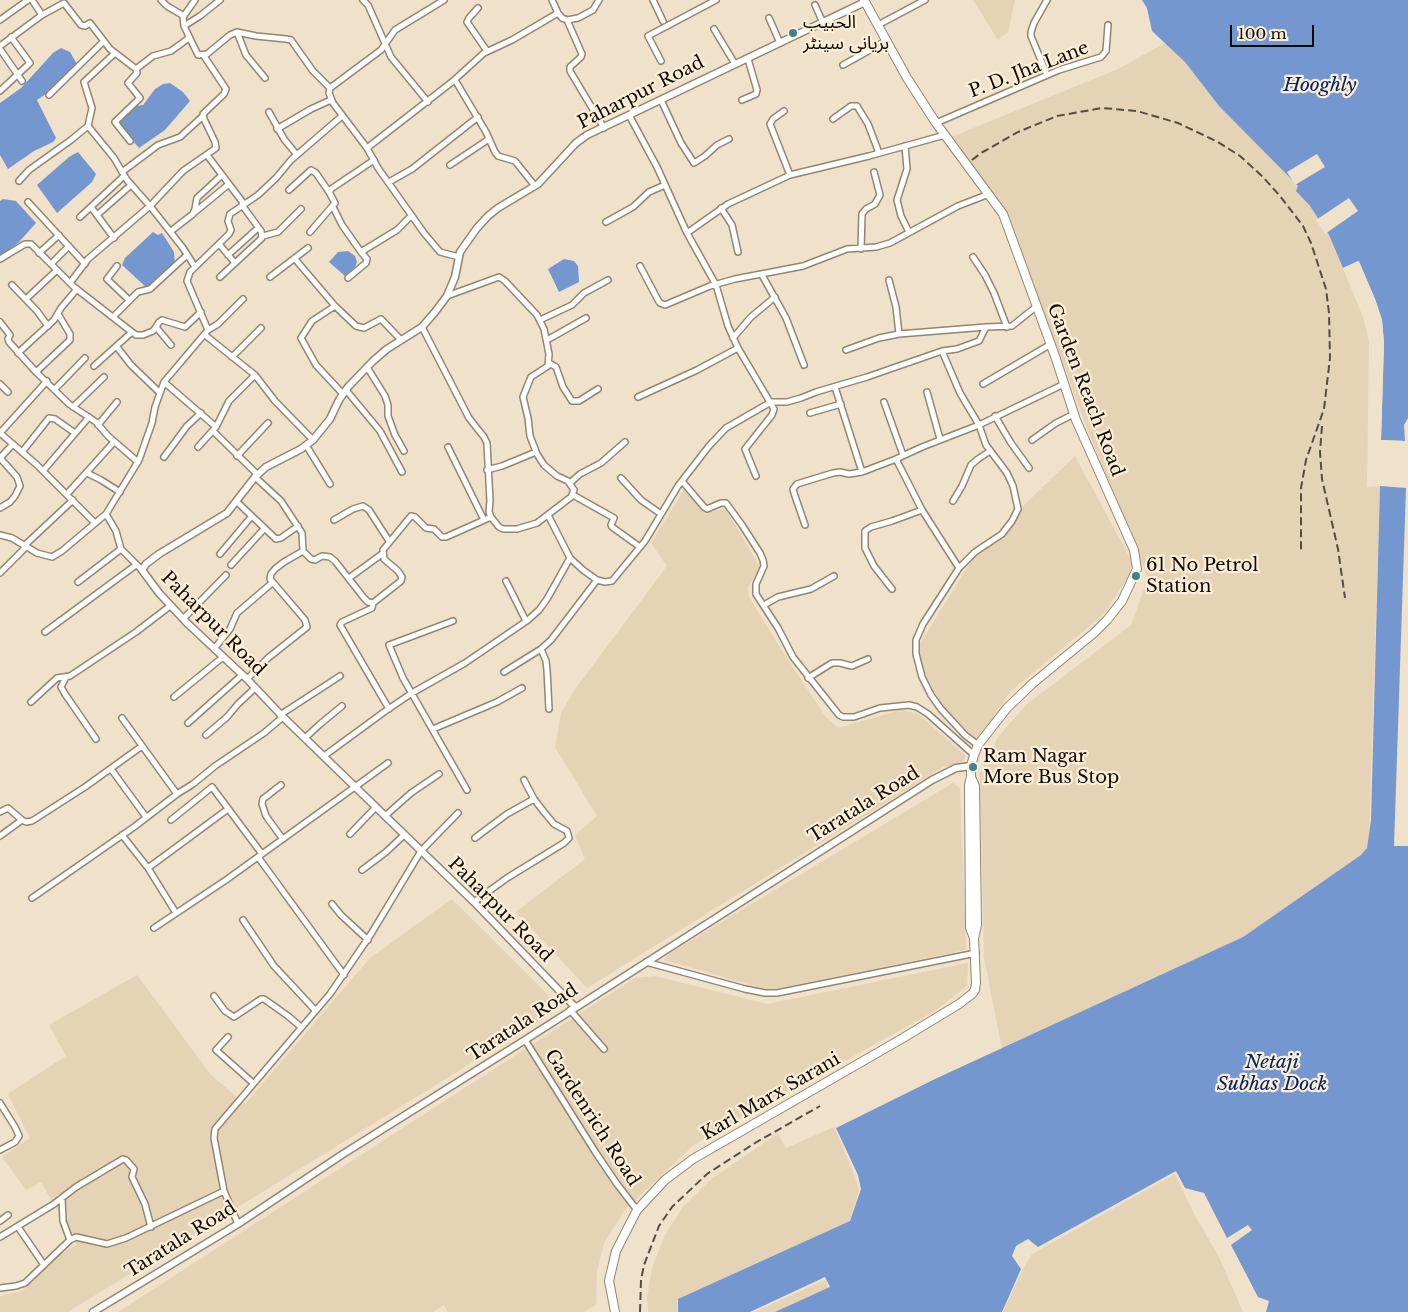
<!DOCTYPE html>
<meta charset="utf-8">
<style>
body{margin:0}
#map{position:relative;width:1408px;height:1312px;overflow:hidden;background:#efe1ca;font-family:"Libre Baskerville",serif}
canvas{display:block}
.scale{position:absolute;left:1230px;top:25px;width:84px;height:22px;box-sizing:border-box;border:2px solid #0f0b04;border-top:0;padding-left:6px;font-size:15px;line-height:18px;white-space:nowrap;color:#0f0b04;-webkit-text-stroke:4px #fceed7;paint-order:stroke}
</style>
<div id="map">
<canvas width="1408" height="1312"></canvas>
<div class="scale">100 m</div>
</div>
<script>
const c = document.querySelector('canvas').getContext('2d');
c.lineJoin = 'round';
function paint(path, color) { c.fillStyle = color; c.fill(path, 'evenodd'); }
const toPath = rows => new Path2D(rows.map(r => 'M' + r).join(''));
function strokePath(path, color, width, dash) { c.strokeStyle = color; c.lineWidth = width; c.lineCap = dash ? 'butt' : 'round'; c.setLineDash(dash || []); c.stroke(path); }
function drawText(font, color, halo, rows, align = 'center') {
  c.font = font + ' "Libre Baskerville","Noto Sans Arabic",serif'; c.lineWidth = 4.5; c.setLineDash([]); c.textBaseline = 'middle'; c.strokeStyle = halo; c.fillStyle = color; for (const [text, x, y, turn = 0] of rows) {
    c.save(); c.translate(x, y); c.rotate((+turn || 0) * Math.PI / 180); c.textAlign = isNaN(turn) ? turn : align; if (halo) c.strokeText(text, 0, 0); c.fillText(text, 0, 0); c.restore();
  }
}
paint(toPath([
 [973,0,1015,0,1008,32,998,40],
 [1165,43,1185,62,1219,106,1298,186,1296,191,1310,206,1329,235,1363,317,1369,343,1367,487,1380,486,1369,836,1367,848,1361,855,1243,937,1002,1049,984,957,980,773,998,737,1027,704,1131,625,1148,578,1088,431,1006,210,949,138,1118,69],
 [1075,456,1131,560,1130,574,1103,615,1011,691,978,740,944,710,919,661,918,647,973,558,990,543,1010,529,1020,509],
 [685,488,705,514,725,508,760,567,748,587,749,597,779,646,825,716,838,728,901,710,918,714,966,756,962,763,943,767,587,988,516,912,585,859,575,835,597,816,555,747,561,713,576,688,667,566,651,543],
 [953,783,960,788,966,950,769,990,664,960,670,953],
 [452,899,551,998,554,1012,68,1312,0,1312,0,1296,22,1291,33,1282,63,1251,77,1245,41,1182,26,1190,2,1157,30,1138,8,1094,66,1056,49,1025,137,975,211,1075,245,1104,370,958],
 [968,963,967,986,935,1011,695,1144,625,1210,604,1243,597,1271,596,1305,584,1312,448,1312,444,1305,433,1312,118,1312,635,978,655,976,767,1004],
 [834,1127,855,1176,859,1190,849,1222,677,1300,677,1312,648,1312,647,1298,652,1268,665,1235,682,1208,710,1180,778,1133,786,1148],
 [1175,1174,1193,1212,1219,1257,1243,1312,1003,1312,1023,1269,1032,1254],
 [825,1280,828,1288,776,1312,754,1312]
]), '#e5d3b6');
paint(toPath([
 [1142,0,1408,0,1408,418,1404,425,1405,441,1381,440,1384,343,1382,320,1375,299,1359,261,1343,268,1329,235,1310,206,1296,191,1298,186,1219,106,1185,62,1152,31,1147,8],
 [61,48,70,52,78,66,62,83,37,100,56,138,53,142,34,151,8,169,0,155,0,103,21,88,53,53],
 [170,83,183,92,190,101,165,130,139,148,118,124,135,106,143,105,155,89,163,84],
 [78,152,96,174,92,182,57,213,37,185,69,157],
 [3,199,16,201,36,223,19,242,0,257,0,201],
 [153,232,158,235,162,233,174,252,175,264,148,289,122,265,125,258],
 [348,251,355,256,357,262,355,267,345,276,329,262,338,252],
 [564,259,574,261,578,266,579,282,559,292,548,269],
 [1380,486,1406,488,1394,846,1408,846,1408,1312,1266,1312,1269,1301,1258,1297,1231,1245,1252,1230,1248,1225,1227,1238,1204,1193,1185,1188,1176,1171,1038,1247,1028,1239,1016,1246,1012,1256,1021,1269,1002,1312,775,1312,830,1287,825,1277,750,1312,678,1312,678,1299,850,1221,861,1189,858,1175,836,1128,935,1079,1243,937,1361,855,1367,848,1371,820]
]), '#7597cf');
paint(toPath([
 [1317,154,1325,167,1295,185,1287,172],
 [1349,198,1358,211,1325,234,1316,220],
 [1358,261,1375,299,1382,320,1384,343,1381,440,1405,441,1405,443,1381,442,1378,441,1382,343,1379,321,1373,300,1357,264,1344,271,1343,268]
]), '#efe1ca');
const minor = toPath([
 [32,0,42,15],
 [161,0,167,6,184,16],
 [195,0,183,17,184,26,198,55,207,54,230,35,237,32,256,36,286,39,291,40,313,71,330,88],
 [363,0,368,5,391,57,428,102],
 [444,0,395,30,381,50,330,88,329,93,333,103,367,148,378,168,424,233,440,252,459,257],
 [552,0,558,13,562,18,567,20,578,18,593,10,599,0],
 [653,0,663,21],
 [815,5,823,23],
 [478,8,469,18,467,22,487,51],
 [769,18,780,43],
 [0,20,28,0],
 [567,20,582,54,581,57,570,67,570,71,604,128],
 [878,25,925,0],
 [184,26,200,16,220,0],
 [714,29,735,64],
 [237,32,246,55,265,78],
 [0,46,42,15,64,3,81,25,85,26,90,23,110,49,136,69],
 [0,49,22,81],
 [661,61,648,36,716,0],
 [843,65,886,41],
 [1047,75,1031,36,1031,32,1034,23,1047,0],
 [455,80,486,132,495,152,498,156,515,161,535,186],
 [0,91,30,63,11,37],
 [49,95,104,41],
 [661,100,681,143,694,163,705,156,717,145,729,139],
 [742,100,756,94,757,90,748,59],
 [784,111,773,119,770,124,790,175],
 [269,112,284,139,297,155],
 [629,115,657,167,687,233,716,285,728,326,738,348,774,409,772,415,745,449,756,476],
 [833,119,851,106,857,106,868,124,879,153],
 [936,123,1059,70,1101,57,1106,51,1108,25],
 [88,126,92,108,84,82,115,53],
 [277,129,311,109,331,100],
 [130,141,115,122,140,98,128,83,137,73,136,69,153,56,171,51,189,38],
 [905,146,907,169,897,200,901,216,909,232],
 [367,148,452,82,484,53,512,40,558,13],
 [207,155,244,204],
 [450,165,489,139],
 [122,172,158,145,180,137,203,116],
 [19,181,29,170,71,140,88,126,114,158,127,180,150,206,88,259,70,283],
 [389,182,412,169,478,117],
 [289,190,311,170,316,173,329,192],
 [28,202,85,264],
 [91,207,114,238],
 [333,207,342,225,361,252],
 [721,208,732,225,738,252],
 [195,212,229,184],
 [97,215,131,185],
 [80,217,124,176],
 [606,222,633,207,649,192,665,185],
 [171,231,193,214,195,209,197,198,222,175],
 [310,232,335,203,329,192,331,189,374,160],
 [687,233,728,204,790,175,869,156,945,135],
 [263,236,278,232,301,209],
 [219,244,235,263],
 [861,249,862,214,866,209,875,204,880,195,874,172],
 [39,253,59,235],
 [228,255,258,228],
 [973,257,985,275,994,293,1007,327],
 [0,259,25,244,31,244,74,287,128,329,136,335,143,335,153,331,156,327,171,345],
 [295,259,335,306,356,326,364,328,381,319,401,340],
 [51,264,69,246],
 [117,266,107,279,129,300],
 [640,266,658,300,660,303,665,305,710,286,735,279,803,266,847,249,876,247,890,243,958,206,989,194],
 [195,267,183,248,150,206,183,171,216,148,215,142,204,119,203,114,224,94,226,89,204,56],
 [762,275,786,318,804,365],
 [220,277,262,238,261,231,242,205],
 [270,277,308,248],
 [348,278,366,263,367,259,361,252,397,230,411,216],
 [889,280,896,307,899,334],
 [12,285,37,311,48,326],
 [26,299,57,270],
 [335,306,312,321,301,338,316,365,343,394],
 [113,317,138,292,150,289,187,255],
 [540,320,572,305,584,293,608,280],
 [0,322,10,335,8,339,9,342,36,372,69,404,96,422,108,436,138,462],
 [156,327,159,322,162,320,185,327,201,312],
 [422,327,469,418,484,437,487,443,490,501,489,512,491,517,499,527,503,529,517,529,537,523,571,497,574,490,568,481,557,476,544,465,537,454,530,436,528,418,523,397,531,377,548,366,549,354,544,329,537,315,505,281,499,277,447,296],
 [208,330,218,324,243,299],
 [205,335,255,375,275,401,313,440],
 [733,338,751,317,775,297],
 [547,340,586,318],
 [117,347,131,365,159,392],
 [846,350,879,338,899,334,986,327,1012,326,1037,306],
 [942,351,960,393,979,425,986,445,1007,473,1013,486,1018,509,1012,521,1002,534,975,552,959,568,923,624,916,640,916,654,922,677,931,695,941,709,965,735,978,745],
 [18,353,54,320,61,308,77,289],
 [232,357,261,328],
 [549,363,556,367,563,387,572,401,579,401,598,389],
 [94,366,132,332],
 [367,367,385,396,388,405,388,416,395,435,404,451],
 [36,372,70,340,70,334,58,314],
 [164,382,216,427],
 [0,384,8,392],
 [983,384,1051,344],
 [835,387,862,472],
 [55,389,85,358],
 [346,390,380,431,402,472],
 [927,392,940,439],
 [638,397,697,370,738,348],
 [884,402,903,455],
 [73,407,104,377],
 [810,413,841,404],
 [995,416,1011,443,1029,468],
 [98,425,117,402],
 [213,431,258,475],
 [0,433,37,465,95,523],
 [0,433,47,381],
 [1032,440,1056,423,1074,414],
 [306,445,330,484],
 [198,447,216,427,229,401,255,375],
 [448,447,484,520],
 [22,452,49,418,55,419,75,433],
 [237,456,268,423],
 [164,457,187,426,201,413],
 [0,458,17,477,20,486,15,496,10,502,0,508],
 [0,458,13,444],
 [896,459,922,510,959,568],
 [487,470,502,466,536,452],
 [43,471,89,417],
 [87,473,101,480,120,492],
 [621,478,641,500,661,514],
 [682,481,704,507,707,509,721,503,726,503,742,525,760,553,763,560,764,566,756,584,756,594,778,628,793,657,839,715,843,717,854,717,880,708,909,705,917,707,928,714,974,755],
 [570,483,580,474,601,463,625,442],
 [67,494,114,442],
 [573,495,614,518,611,525,612,527,640,547],
 [953,501,962,486,971,465,978,459,990,451],
 [237,502,276,539,281,538,298,526],
 [106,514,116,531,121,549,142,570],
 [548,515,570,558,583,570,597,580,605,582,612,581,645,541,678,486,709,446,726,428,771,402,787,402,801,398,816,392,867,377,942,351,957,349,976,342,979,341,986,327],
 [334,520,353,509,363,506,369,510,389,541],
 [805,525,794,493,793,489,797,484,833,473,840,472,849,474,862,472,896,459,922,447,979,425,1064,384],
 [0,535,12,538,37,553,52,557,62,551,106,514,139,460,152,423,155,407,164,382,208,330,187,281,190,272,229,234,231,230,228,221,230,214,258,195,276,178,291,160,342,116],
 [24,546,73,500],
 [303,551,311,559,315,560,322,556,330,557,335,561,364,598,368,602,373,603,401,581,402,577,398,571,384,559,383,550,411,516,415,517,426,528,434,529,442,537,446,537,491,517],
 [220,554,251,517],
 [231,565,264,529],
 [0,573,26,547],
 [349,578,382,554],
 [506,581,526,621],
 [78,582,121,549],
 [892,589,874,566,865,548,865,531,871,527,892,521,922,510],
 [373,603,372,608,342,622,340,625,389,709],
 [764,605,778,597,811,589,834,576],
 [183,619,226,575],
 [453,621,389,645,403,678,467,790],
 [45,632,136,565],
 [214,649,230,629,237,613,272,583],
 [541,649,546,661,547,670,549,709],
 [504,672,541,649,551,640,597,580],
 [66,677,61,687,65,694,96,739],
 [808,678,832,663,840,663,852,666,868,659],
 [247,679,268,658,307,627,305,620,300,614,270,579,271,574,275,569,284,562,303,551,302,533,281,501,255,477],
 [174,697,223,657],
 [31,702,57,678,70,676,136,632,170,606],
 [280,715,340,676],
 [122,718,177,794,193,784,215,766,264,733,283,717],
 [188,723,242,675],
 [433,729,497,702,522,688],
 [206,735,227,717,238,704,255,688],
 [305,738,319,725,342,706],
 [324,756,384,712,412,693,465,663,528,620,539,610,547,599,570,558],
 [111,769,146,817],
 [281,785,263,799,262,804,266,816,282,838],
 [0,812,8,808,22,820,26,822,32,821,85,787,142,746],
 [385,816,411,793,439,774],
 [171,820,212,787,262,854],
 [350,834,376,807],
 [122,835,148,868,176,913],
 [0,836,22,820],
 [475,838,507,814,534,799],
 [258,857,344,975],
 [148,868,228,809],
 [362,870,386,852,404,835],
 [32,898,134,827,177,794],
 [474,902,507,878,564,843,569,838,567,831,554,824,544,812,534,799,524,780],
 [332,904,341,915,368,940],
 [243,920,274,966,315,1010],
 [154,928,226,880,388,763],
 [646,962,745,989,765,993,777,993,976,953],
 [214,996,225,1011,234,1017,261,999,264,999,288,1016,301,1027],
 [570,1010,604,1049],
 [228,1037,216,1050,253,1083],
 [525,1040,596,1153,617,1184,637,1210],
 [0,1103,15,1127,19,1136,15,1142,0,1150],
 [62,1198,63,1221,70,1240],
 [0,1221,8,1215],
 [238,1224,224,1191,214,1138,215,1129,330,994,371,934,421,851,458,813],
 [18,1227,44,1265],
 [0,1237,54,1204,76,1187,123,1159,126,1160,134,1169,132,1177,145,1204,151,1227],
 [0,1288,16,1286,25,1283,70,1240,76,1237,107,1244,126,1238,224,1191]
]);
const tertiary = toPath([
 [575,1007,474,902,283,717,247,679,187,623,159,593,142,570,146,564,159,554,227,513,255,477,266,467,301,449,313,440,330,419,339,400,348,387,373,361,387,349,422,327,435,312,447,296,455,277,460,252,477,228,488,216,498,208,538,184,576,143,587,135,629,115,865,2],
 [93,1312,238,1224,343,1154,525,1040,932,780,956,768,971,766]
]);
const secondary = toPath([
 [971,777,975,786,977,925,974,938],
 [615,1312,609,1281,616,1251,637,1210,665,1180,693,1159,903,1038,959,1004,972,994,975,990,976,983,974,938,970,928,969,785,971,777,971,766,974,755,978,745,1007,708,1032,684,1094,633,1107,620,1122,601,1137,569,1134,550,1076,420,1055,356,1003,214,936,123,907,78,864,0]
]);
strokePath(minor, '#928571', 8);
strokePath(tertiary, '#928571', 9);
strokePath(secondary, '#928571', 10);
strokePath(minor, '#fff', 5);
strokePath(tertiary, '#fff', 6);
strokePath(secondary, '#fff', 8);
strokePath(toPath([
 [972,160,981,153,1018,132,1057,116,1102,108,1137,111,1178,123,1218,142,1240,156,1263,177,1280,196,1303,226,1311,243,1326,289,1329,313,1330,358,1324,409,1306,460,1301,488,1301,551],
 [1322,426,1320,452,1322,479,1338,549,1345,598],
 [640,1312,641,1280,644,1265,659,1226,672,1207,707,1174,755,1143,820,1106]
]), '#544d41', 2, [8, 4]);
for (const [x, y, r, color] of [
 [793,33,5,"#3e8390"],
 [1136,576,5,"#3e8390"],
 [973,767,5,"#3e8390"]
]) { const dot = new Path2D(); dot.arc(x, y, r, 0, 2 * Math.PI); c.fillStyle = color; c.fill(dot); strokePath(dot, '#fceed7', 2); }
drawText('18px', '#0f0b04', '#fceed7', [
 ["الحبیب",803,23],
 ["بریانی سینٹر",803,44],
 ["61 No Petrol",1146,566],
 ["Station",1146,587],
 ["Ram Nagar",983,757],
 ["More Bus Stop",983,778]
], 'left');
drawText('18px', '#0f0b04', '#fceed7', [
 ["P. D. Jha Lane",1029,70,-21],
 ["Paharpur Road",641,93,-27],
 ["Garden Reach Road",1085,390,69],
 ["Paharpur Road",213,624,45],
 ["Taratala Road",864,805,-32],
 ["Paharpur Road",500,910,45],
 ["Taratala Road",523,1023,-33],
 ["Karl Marx Sarani",771,1097,-30],
 ["Gardenrich Road",592,1118,57],
 ["Taratala Road",181,1240,-32]
]);
drawText('italic 19px', '#002364', '#fceed7', [
 ["Hooghly",1320,86],
 ["Netaji",1272,1063],
 ["Subhas Dock",1272,1085]
]);
</script>
